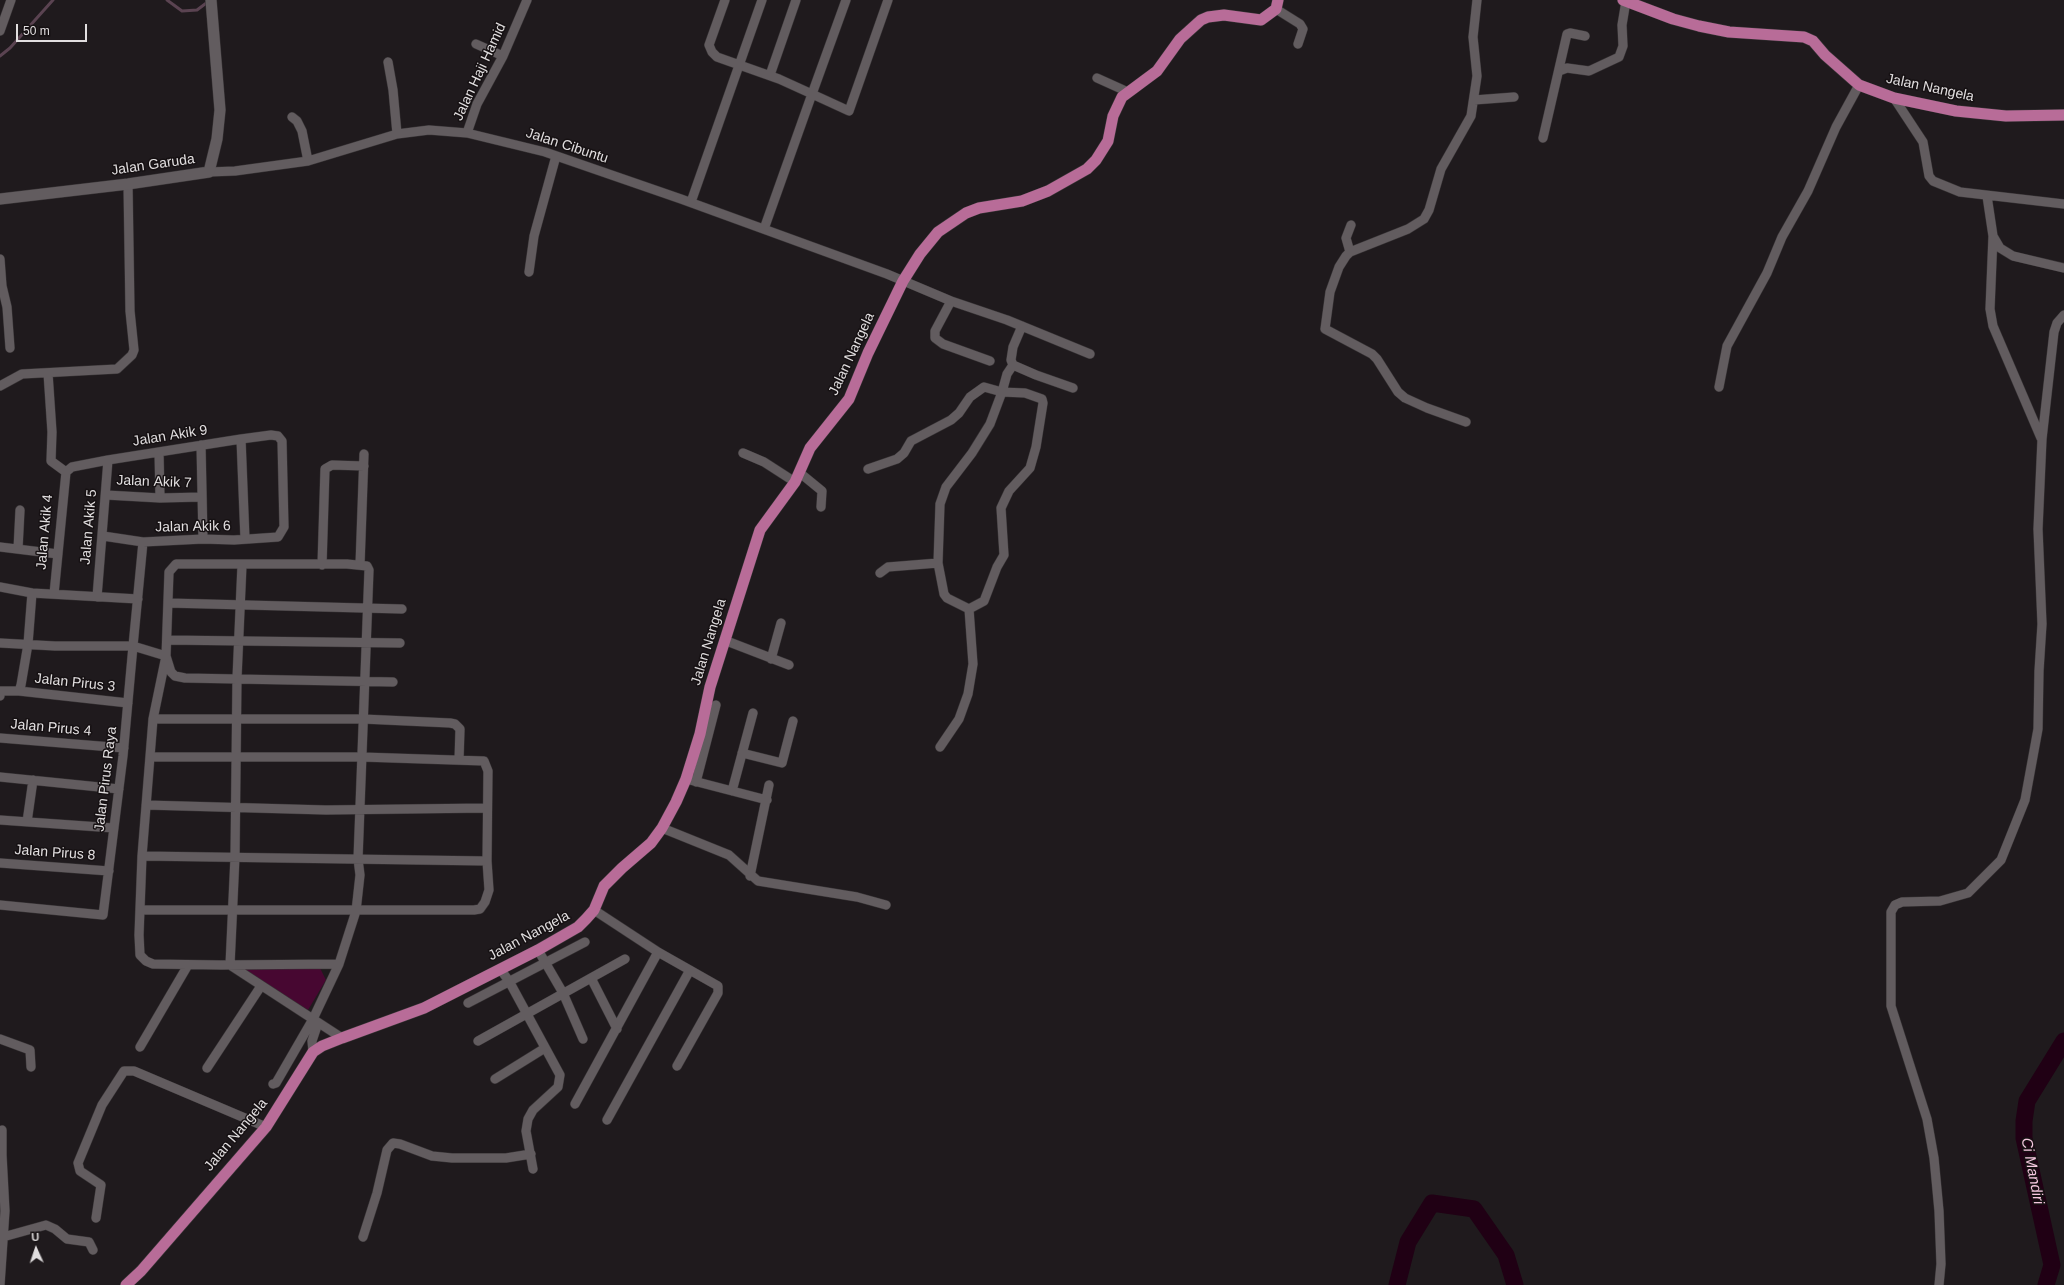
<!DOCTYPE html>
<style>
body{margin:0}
#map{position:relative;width:2064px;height:1285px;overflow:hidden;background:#1f1a1d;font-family:Helvetica,sans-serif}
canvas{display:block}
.north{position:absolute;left:16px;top:1229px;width:40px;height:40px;-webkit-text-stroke:3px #161113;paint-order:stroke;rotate:357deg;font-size:11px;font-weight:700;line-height:16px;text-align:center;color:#e1dedf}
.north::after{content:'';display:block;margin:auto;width:14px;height:18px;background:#e1dedf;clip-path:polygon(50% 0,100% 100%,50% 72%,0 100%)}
.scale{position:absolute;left:16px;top:24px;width:71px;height:18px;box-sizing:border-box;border:2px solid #e1dedf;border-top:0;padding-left:5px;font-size:12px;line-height:14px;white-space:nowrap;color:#e1dedf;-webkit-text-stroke:3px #161113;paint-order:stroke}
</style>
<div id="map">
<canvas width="2064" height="1285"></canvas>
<div class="north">U</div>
<div class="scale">50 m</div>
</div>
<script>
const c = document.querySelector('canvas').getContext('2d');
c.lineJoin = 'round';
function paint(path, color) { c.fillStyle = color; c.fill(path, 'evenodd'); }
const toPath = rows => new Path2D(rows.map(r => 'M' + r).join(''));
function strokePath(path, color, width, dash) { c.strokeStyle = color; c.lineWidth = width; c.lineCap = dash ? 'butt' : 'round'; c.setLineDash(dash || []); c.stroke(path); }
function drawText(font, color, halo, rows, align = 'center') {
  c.font = font + ' Helvetica,sans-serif'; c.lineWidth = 3; c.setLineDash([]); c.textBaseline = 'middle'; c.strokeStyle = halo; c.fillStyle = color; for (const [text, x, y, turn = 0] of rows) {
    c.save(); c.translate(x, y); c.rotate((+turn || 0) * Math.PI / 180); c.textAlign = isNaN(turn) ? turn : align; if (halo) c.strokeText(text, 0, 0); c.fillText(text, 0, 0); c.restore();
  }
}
paint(toPath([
 [245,967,320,968,326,980,308,1010,242,971]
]), '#470731');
strokePath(toPath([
 [167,0,182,11,197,10,209,1],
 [0,56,10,48,53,0]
]), '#5a4351', 3);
strokePath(toPath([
 [1397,1285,1408,1242,1432,1203,1474,1209,1506,1255,1515,1285],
 [2046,1285,2052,1265,2024,1138,2024,1121,2027,1101,2064,1041]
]), '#200014', 17);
const minor = toPath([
 [725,0,709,45,712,52,717,57,779,79,812,94,764,229],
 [846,0,812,94,849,111,888,0],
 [1276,9,1300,24,1303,29,1298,44],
 [0,31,11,0],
 [476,44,503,56],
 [388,62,393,90,397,134],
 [1559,71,1567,68,1589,71,1619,57,1623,46,1622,25,1626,1],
 [770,75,796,0],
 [1097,78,1128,92],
 [1894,98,1923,142,1929,176,1933,181,1960,192,2064,204],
 [1474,100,1514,97],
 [292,117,297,121,302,131,308,161],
 [467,133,477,104,503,56,527,0],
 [1543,138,1567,34,1570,33,1585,36],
 [209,172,235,171,308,161,397,134,429,130,467,133,545,152,681,199,887,274,951,301,1007,320,1090,354],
 [1987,196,1993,236,2000,248,2013,256,2064,268],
 [691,202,762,0],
 [1993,236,1990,309,1993,326,2041,438],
 [1350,252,1346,238,1351,225],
 [0,259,2,286,7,307,10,348],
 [529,272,534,236,556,156],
 [951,301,935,331,935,338,943,344,990,361],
 [1022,326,1013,347,1011,360,1013,365,1036,375,1073,388],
 [48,373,52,432,51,461,66,472],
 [0,386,22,374,117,369,132,355,134,350,130,311,128,184],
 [1719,387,1727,346,1767,273,1782,237,1808,191,1836,127,1859,85],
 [1466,422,1427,408,1405,398,1398,392,1377,359,1372,354,1325,329,1330,292,1339,267,1346,256,1350,252,1408,229,1424,219,1429,210,1441,169,1471,116,1477,76,1473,37,1477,0],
 [241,439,245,539],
 [201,445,203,539],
 [159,452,160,498],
 [743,453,764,462,795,482],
 [868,469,897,459,904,453,911,441,951,420,959,413,970,397,984,387,1002,392,1025,393,1042,399,1043,403,1036,447,1030,468,1009,491,1001,508,1004,555,997,567,984,601,969,609,947,598,944,594,938,563,940,504,946,487,972,453,990,424,1002,392,1007,374,1013,365],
 [66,472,72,467,108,460,241,439,271,435,278,436,282,441,284,527,278,537,234,540,203,539,143,542,103,536],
 [800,473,822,491,821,507],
 [106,495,160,498,202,497],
 [0,547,58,554],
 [18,549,20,510],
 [242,565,237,678,235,857,230,965,342,1038],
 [322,565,325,469,332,465,364,466],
 [360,565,364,454],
 [880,573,888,567,938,563],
 [0,587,32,593],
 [54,594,66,472],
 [97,597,108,460],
 [168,603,402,609],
 [167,640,400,643],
 [724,640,789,665],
 [0,643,55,646,133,646,143,542],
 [771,659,781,623],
 [19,691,128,703],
 [0,696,0,691,19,691,21,685,28,644,32,593,138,599],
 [153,719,363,719,450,723,455,724,460,729,459,760],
 [0,738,124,748],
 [940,747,959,719,968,694,973,664,969,609],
 [742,753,782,763,793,721],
 [0,777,119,789],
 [686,779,767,800],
 [696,782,716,705],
 [732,791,753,713],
 [146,805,326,810,487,808],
 [0,820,114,828],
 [27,822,33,780],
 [662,828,729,855,758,881,857,897,886,905],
 [142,856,487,861],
 [0,863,109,871],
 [750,876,769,785],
 [0,905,103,915,123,756,133,646,166,656,171,672,175,676,185,678,393,682],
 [140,910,474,910,480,909,485,902,489,890,487,861,488,771,484,761,362,757,151,757],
 [594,910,658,952,718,986,718,993,677,1066],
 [538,950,563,993,583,1039],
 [500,969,509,981,560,1075,558,1087,533,1110,528,1119,526,1131,533,1169],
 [591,978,617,1029],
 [468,1003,585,942],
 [0,1039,30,1050,31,1067],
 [478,1041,625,959],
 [140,1047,188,965],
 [313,1052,312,1041,318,1023],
 [207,1068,261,986],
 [495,1079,545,1048],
 [273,1084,276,1083,313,1019,339,964,356,911,360,875,358,859,369,570,367,566,347,564,176,564,169,572,166,656,153,719,142,856,139,935,140,955,146,961,153,964,221,965,339,964],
 [575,1104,658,952],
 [607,1120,690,970],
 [96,1218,101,1185,80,1171,78,1163,102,1105,124,1071,134,1071,266,1127],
 [3,1237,46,1225,55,1229,67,1239,89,1242,93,1250],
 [363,1237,377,1193,387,1150,393,1143,400,1144,432,1156,452,1158,506,1158,531,1154],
 [0,1285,5,1211,2,1155,2,1130],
 [1939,1285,1941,1264,1939,1211,1934,1158,1927,1119,1891,1006,1891,912,1895,905,1902,902,1940,901,1968,893,2001,860,2025,800,2038,729,2039,671,2042,624,2038,529,2042,439,2054,332,2057,323,2064,315]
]);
const tertiary = toPath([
 [0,199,128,184,209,172,217,139,220,110,211,0]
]);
const primary = toPath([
 [1623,0,1673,19,1699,26,1729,32,1804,37,1813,41,1825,55,1859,85,1894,98,1956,111,2006,116,2064,115],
 [126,1285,141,1271,266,1127,313,1052,322,1046,342,1038,424,1008,538,950,578,927,586,919,594,910,604,886,622,868,651,843,662,828,676,802,686,779,700,734,710,687,760,530,795,482,810,448,849,399,868,353,903,281,920,254,938,232,966,213,979,208,1022,201,1048,191,1087,169,1096,160,1108,141,1113,116,1122,97,1157,71,1180,39,1201,20,1208,17,1224,15,1261,20,1276,9,1278,0]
]);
strokePath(minor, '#393537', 10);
strokePath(tertiary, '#393537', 12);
strokePath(primary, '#393537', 12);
strokePath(minor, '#625c5f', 9);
strokePath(tertiary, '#625c5f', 11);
strokePath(primary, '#b86c98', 11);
drawText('14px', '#e1dedf', '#161113', [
 ["Jalan Haji Hamid",480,72,-65],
 ["Jalan Nangela",1930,88,12],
 ["Jalan Cibuntu",567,146,18],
 ["Jalan Garuda",153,165,-8],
 ["Jalan Nangela",852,354,-65],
 ["Jalan Akik 9",170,436,-9],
 ["Jalan Akik 7",154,482,2],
 ["Jalan Akik 5",89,527,-85],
 ["Jalan Akik 6",193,527,-1],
 ["Jalan Akik 4",45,532,-85],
 ["Jalan Nangela",709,642,-73],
 ["Jalan Pirus 3",75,683,6],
 ["Jalan Pirus 4",51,728,5],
 ["Jalan Pirus Raya",106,779,-83],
 ["Jalan Pirus 8",55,853,4],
 ["Jalan Nangela",529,936,-28],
 ["Jalan Nangela",236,1135,-50]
]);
drawText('italic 15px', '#f5c7df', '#161113', [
 ["Ci Mandiri",2032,1171,79]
]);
</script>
